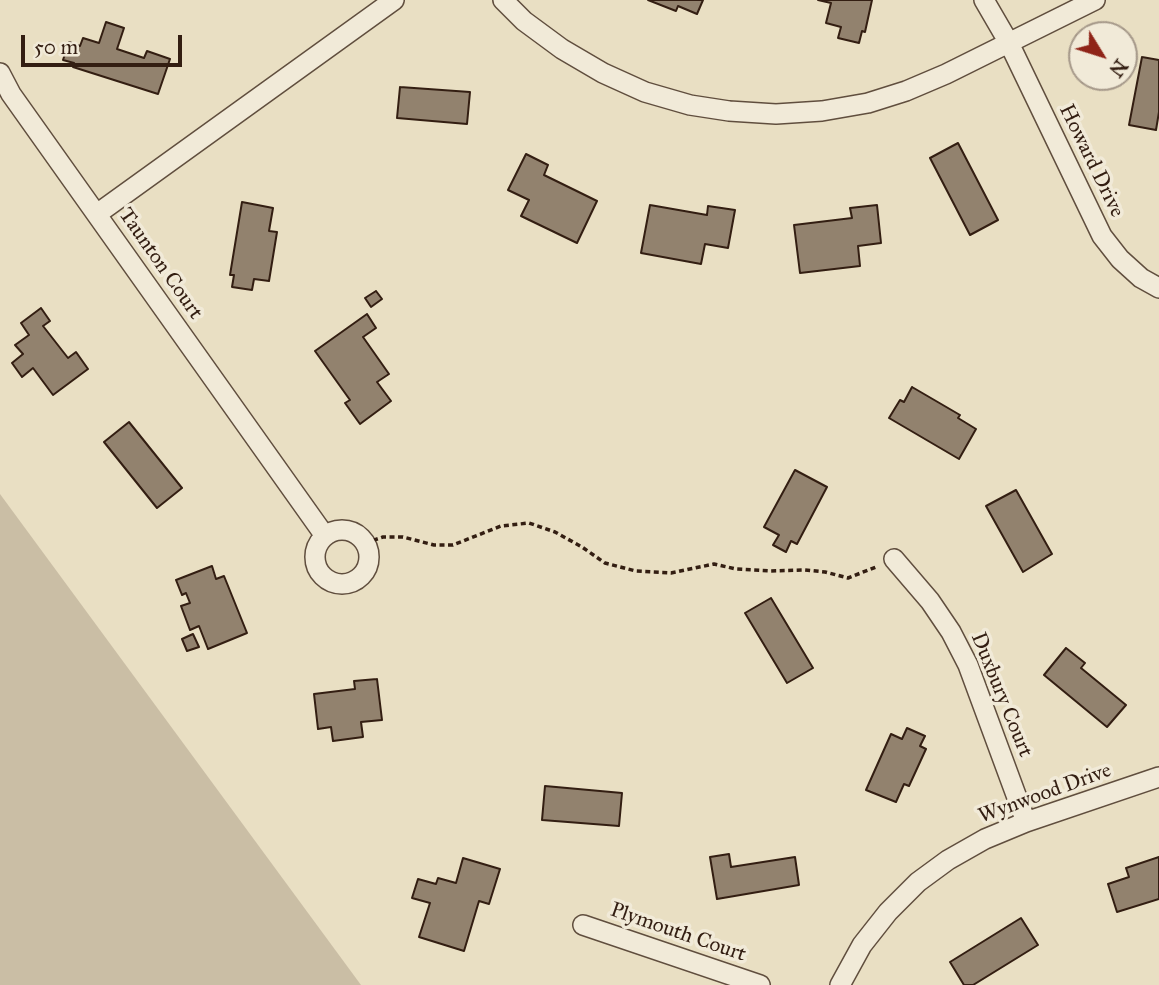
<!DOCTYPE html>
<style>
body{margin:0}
#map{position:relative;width:1159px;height:985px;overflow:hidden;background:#e9dfc3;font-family:"IM FELL Great Primer",serif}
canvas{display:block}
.north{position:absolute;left:1068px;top:21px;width:70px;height:70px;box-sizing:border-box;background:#f1ead8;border:2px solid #a59889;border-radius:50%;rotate:128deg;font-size:19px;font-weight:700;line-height:28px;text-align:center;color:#331e12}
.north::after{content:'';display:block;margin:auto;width:24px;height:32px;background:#8f2418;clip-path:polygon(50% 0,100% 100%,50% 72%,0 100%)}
.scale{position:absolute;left:21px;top:35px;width:161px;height:32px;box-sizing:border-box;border:4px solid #331e12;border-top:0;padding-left:9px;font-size:21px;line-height:24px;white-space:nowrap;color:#331e12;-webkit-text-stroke:5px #f1ead8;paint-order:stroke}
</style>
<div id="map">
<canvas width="1159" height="985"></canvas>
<div class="north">N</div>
<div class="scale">50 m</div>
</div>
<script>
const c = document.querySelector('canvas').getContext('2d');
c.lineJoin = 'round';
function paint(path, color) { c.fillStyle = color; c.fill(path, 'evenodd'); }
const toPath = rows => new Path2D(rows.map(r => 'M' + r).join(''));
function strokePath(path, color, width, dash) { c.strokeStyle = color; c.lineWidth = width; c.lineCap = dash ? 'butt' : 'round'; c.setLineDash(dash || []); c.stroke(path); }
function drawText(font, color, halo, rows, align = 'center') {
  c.font = font + ' "IM FELL Great Primer",serif'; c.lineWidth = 7; c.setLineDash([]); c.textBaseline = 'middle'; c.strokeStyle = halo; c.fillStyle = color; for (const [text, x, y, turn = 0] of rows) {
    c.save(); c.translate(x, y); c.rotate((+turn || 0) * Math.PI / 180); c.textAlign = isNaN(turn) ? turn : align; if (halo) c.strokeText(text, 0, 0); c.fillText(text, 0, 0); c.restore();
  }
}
paint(toPath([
 [0,494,361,985,0,985]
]), '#cabea5');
const building = toPath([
 [648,0,703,0,697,14,678,6,676,11,648,0],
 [818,0,872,0,865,32,862,31,859,43,838,38,841,27,826,23,831,3,818,0],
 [106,22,124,28,117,49,144,58,147,51,170,59,158,94,73,67,74,63,63,60,69,42,80,46,83,38,99,43,106,22],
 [1142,57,1159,60,1159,112,1156,130,1129,125,1142,57],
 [400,87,470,92,467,124,397,118,400,87],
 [958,143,998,220,970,235,930,158,958,143],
 [526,154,548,165,544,175,597,201,577,243,521,216,529,200,508,190,526,154],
 [242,202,273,208,269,231,277,232,269,281,254,279,252,290,232,287,234,275,230,275,242,202],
 [650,205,707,215,708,206,735,210,728,248,705,244,701,264,641,253,650,205],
 [877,205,881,243,858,246,860,266,800,273,794,225,852,218,850,208,877,205],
 [376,291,382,299,371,307,365,298,376,291],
 [41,308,50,321,43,326,68,358,76,352,88,369,53,395,33,368,22,377,12,363,23,354,15,345,29,335,21,323,41,308],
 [367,314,376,328,363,337,389,374,377,382,391,401,360,424,345,403,350,400,315,351,367,314],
 [912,387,960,415,958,418,976,429,959,459,889,418,900,400,904,402,912,387],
 [129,422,182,488,157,508,104,442,129,422],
 [795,470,827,487,797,544,791,541,786,552,773,545,779,535,764,527,795,470],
 [1016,490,1052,554,1023,572,986,506,1016,490],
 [212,566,216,579,224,576,247,633,208,649,199,626,190,630,181,606,190,603,186,593,182,595,176,580,212,566],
 [771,598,813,668,787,683,745,613,771,598],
 [193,634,199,647,187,651,182,639,193,634],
 [1066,648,1085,663,1081,668,1126,705,1107,727,1044,675,1066,648],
 [377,679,382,720,361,722,363,737,333,741,331,727,318,729,314,694,355,689,354,681,377,679],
 [907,728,925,736,920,746,926,749,909,786,904,784,896,802,866,790,891,734,902,739,907,728],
 [545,786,622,793,619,826,542,820,545,786],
 [729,854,731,867,795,857,799,885,717,899,710,857,729,854],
 [1159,857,1159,899,1117,912,1108,884,1129,877,1126,868,1159,857],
 [463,858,500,869,489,904,479,901,464,951,419,937,430,903,412,898,418,879,436,884,438,878,456,883,463,858],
 [1021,918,1038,945,973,985,964,985,950,962,1021,918]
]);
paint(building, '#92826e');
strokePath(building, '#331e12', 2);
const minor = toPath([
 [503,0,524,21,562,49,603,73,645,92,690,105,729,111,776,114,822,111,868,103,906,91,946,74,1095,0],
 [984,0,1009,43,1102,236,1120,259,1141,278,1159,288],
 [0,73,11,94,325,536],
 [97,214,394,0],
 '315 557a27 27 0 1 1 54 0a27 27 0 1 1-54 0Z',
 [894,559,930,601,951,632,968,665,1026,822],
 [583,925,760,985],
 [840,985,862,945,888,912,918,882,948,860,985,839,1026,822,1159,777]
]);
strokePath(minor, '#604e3e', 22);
strokePath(toPath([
 [365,543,383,537,403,537,434,545,453,545,501,526,529,523,555,532,582,547,605,563,636,571,671,573,714,564,736,569,771,571,805,570,825,572,848,578,876,567]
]), '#331e12', 3.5, [5, 3.5]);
strokePath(minor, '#f1ead8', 19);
drawText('21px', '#331e12', '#f1ead8', [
 ["Howard Drive",1091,161,64],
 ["Taunton Court",160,264,55],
 ["Duxbury Court",1001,695,68],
 ["Wynwood Drive",1045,794,-20],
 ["Plymouth Court",678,933,19]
]);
</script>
